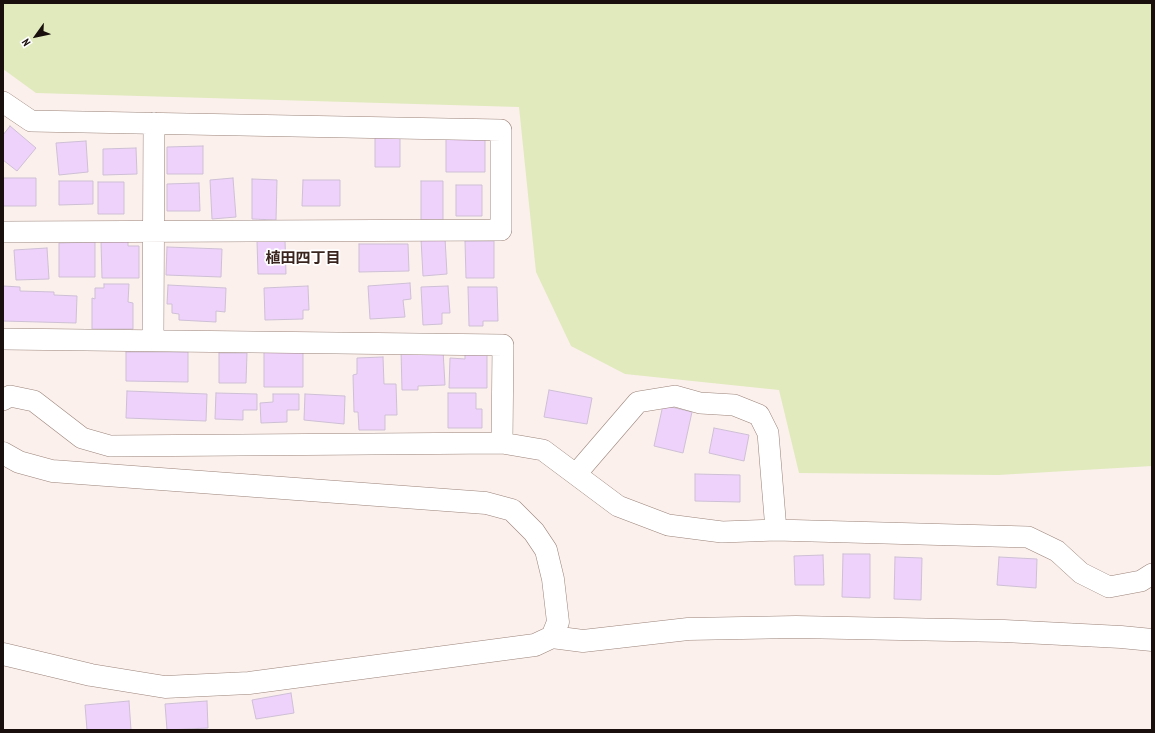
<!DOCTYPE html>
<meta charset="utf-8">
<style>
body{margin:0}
#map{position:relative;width:1155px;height:733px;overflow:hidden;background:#fbf0ec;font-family:"PT Sans Narrow",sans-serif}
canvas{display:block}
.frame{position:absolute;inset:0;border:4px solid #19100d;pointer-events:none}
.north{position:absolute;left:16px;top:16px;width:40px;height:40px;-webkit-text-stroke:3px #fff;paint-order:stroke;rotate:237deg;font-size:11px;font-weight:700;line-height:16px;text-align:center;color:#19100d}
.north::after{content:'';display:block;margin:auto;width:14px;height:18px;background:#19100d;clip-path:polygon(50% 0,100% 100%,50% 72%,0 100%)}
</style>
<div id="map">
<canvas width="1155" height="733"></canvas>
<div class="frame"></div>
<div class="north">N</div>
</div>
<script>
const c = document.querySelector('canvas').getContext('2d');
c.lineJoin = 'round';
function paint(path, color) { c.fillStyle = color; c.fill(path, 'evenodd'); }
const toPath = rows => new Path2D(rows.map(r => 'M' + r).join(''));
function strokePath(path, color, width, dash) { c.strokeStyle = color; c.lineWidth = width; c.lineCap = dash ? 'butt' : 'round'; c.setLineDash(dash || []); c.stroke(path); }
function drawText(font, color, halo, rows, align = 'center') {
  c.font = font + ' "PT Sans Narrow","Noto Sans JP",sans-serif'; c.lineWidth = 3.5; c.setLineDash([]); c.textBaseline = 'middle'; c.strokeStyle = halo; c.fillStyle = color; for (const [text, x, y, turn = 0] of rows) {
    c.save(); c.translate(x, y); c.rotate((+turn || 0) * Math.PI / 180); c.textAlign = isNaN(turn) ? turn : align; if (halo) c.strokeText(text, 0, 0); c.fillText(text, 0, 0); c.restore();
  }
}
paint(toPath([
 [3,3,1152,3,1152,466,998,475,799,473,779,390,625,374,571,346,536,272,519,107,36,93,3,69]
]), '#e0eabd');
const building = toPath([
 [10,126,36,148,17,171,3,160,3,135,10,126],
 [375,137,400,137,400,167,375,167,375,137],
 [446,137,485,137,485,172,446,172,446,137],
 [86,141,88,172,59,175,56,143,86,141],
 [203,146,203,174,167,174,167,147,203,146],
 [136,148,137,174,103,175,103,149,136,148],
 [3,178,36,178,36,206,3,206,3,178],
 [233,178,236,217,212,219,210,180,233,178],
 [252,179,277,180,276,220,252,219,252,179],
 [303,180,340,180,340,206,302,206,303,180],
 [59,181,93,181,93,204,59,205,59,181],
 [421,181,443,181,443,220,421,220,421,181],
 [98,182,124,182,124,214,98,214,98,182],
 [199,183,200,211,167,211,167,184,199,183],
 [456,185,482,185,482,216,456,216,456,185],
 [445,238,447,274,423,276,421,239,445,238],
 [285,240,286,274,258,274,257,241,285,240],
 [128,241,128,246,139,246,139,278,102,278,101,242,128,241],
 [465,241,494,241,494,278,466,278,465,241],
 [95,242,95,277,59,277,59,243,95,242],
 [359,244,408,244,409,271,359,272,359,244],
 [167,247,222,249,221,277,166,275,167,247],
 [47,248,49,279,16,280,14,250,47,248],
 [410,283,411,299,403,300,405,317,370,319,368,286,410,283],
 [104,284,129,284,128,302,133,303,133,329,92,329,92,298,95,299,95,288,104,288,104,284],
 [168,285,226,288,225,312,216,311,216,322,179,320,179,314,172,313,172,304,167,304,168,285],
 [3,286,20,287,20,291,54,292,54,295,77,296,76,323,3,321,3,286],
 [308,286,309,310,303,310,303,319,265,320,264,288,308,286],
 [448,286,450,313,442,313,442,324,423,325,421,287,448,286],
 [468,287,497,287,498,321,483,321,483,326,469,326,468,287],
 [264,350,303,350,303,387,264,387,264,350],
 [401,350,443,350,445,385,418,386,418,390,402,390,401,350],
 [126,352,188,352,188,382,126,381,126,352],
 [465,352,487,352,487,388,449,388,450,358,465,359,465,352],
 [219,353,247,353,246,383,219,383,219,353],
 [383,357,384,384,396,384,397,415,385,415,385,430,359,430,358,412,354,412,353,375,357,374,357,358,383,357],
 [549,390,592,398,587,424,544,417,549,390],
 [127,391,207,394,206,421,126,418,127,391],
 [216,393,257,394,257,410,243,410,243,420,215,419,216,393],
 [448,393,476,393,476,409,482,409,482,428,448,428,448,393],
 [273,394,299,394,299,410,287,410,287,422,261,423,260,403,273,402,273,394],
 [305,394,345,396,344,424,304,420,305,394],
 [663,405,692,412,683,453,654,446,663,405],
 [714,428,749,435,744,461,709,453,714,428],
 [695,474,740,475,740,502,695,501,695,474],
 [843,554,870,554,870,598,842,597,843,554],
 [823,555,824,585,795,585,794,556,823,555],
 [895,557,922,558,921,600,894,599,895,557],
 [999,557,1037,559,1036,588,997,585,999,557],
 [291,693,294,713,256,719,252,700,291,693],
 [129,701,131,730,87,730,85,705,129,701],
 [207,701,208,728,167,730,165,704,207,701]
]);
paint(building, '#efd2fc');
strokePath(building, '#cebfd5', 1);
const minor = toPath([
 [3,102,31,121,501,130,501,230,3,232],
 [3,339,503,345,502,443],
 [153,341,154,123],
 [3,400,10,396,34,401,82,438,110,446,502,443,543,450,618,506,668,525,722,532,776,530,1028,537,1057,551,1081,573,1109,587,1141,581,1152,574],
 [576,474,638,402,675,396,700,403,734,405,759,415,768,433,776,530]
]);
const tertiary = toPath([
 [3,453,19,462,52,471,486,503,512,510,534,532,546,550,553,579,558,622,552,637],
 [3,654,91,675,165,687,249,683,535,645,552,637,583,641,688,629,796,627,1004,631,1121,637,1152,640]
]);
strokePath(minor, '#9b837a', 22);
strokePath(tertiary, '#9b837a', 23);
strokePath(minor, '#fff', 21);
strokePath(tertiary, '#fff', 22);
drawText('bold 15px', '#39251e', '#fff', [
 ["植田四丁目",303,259]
]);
</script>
